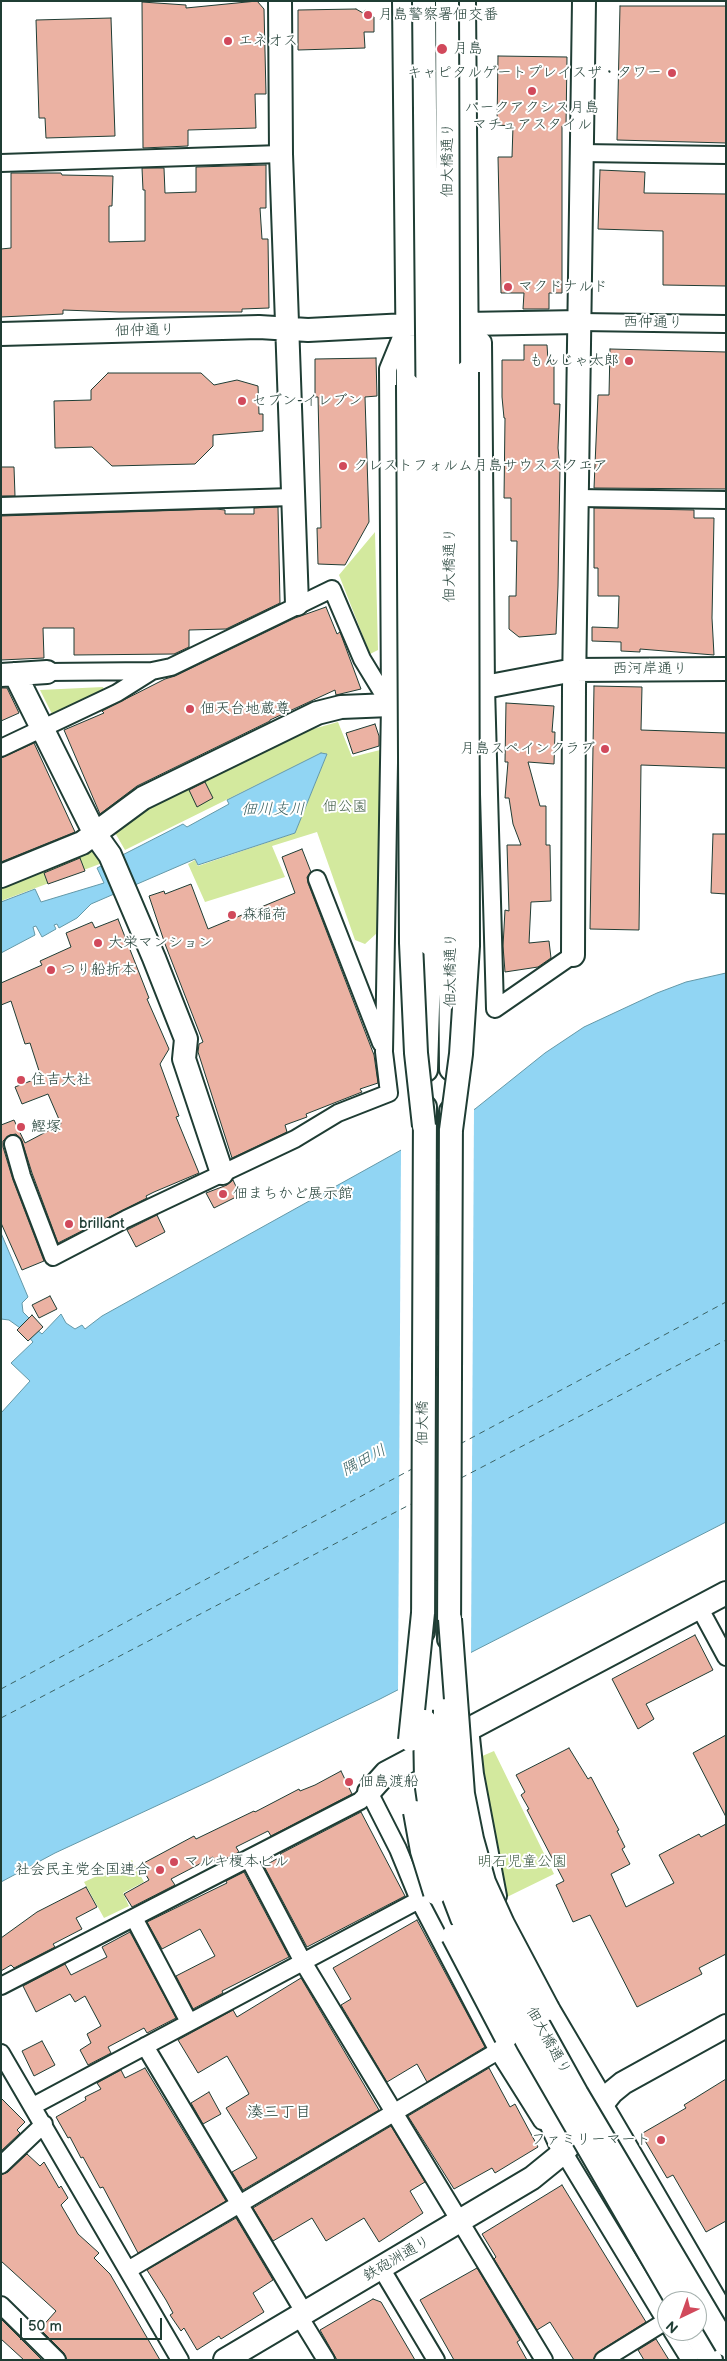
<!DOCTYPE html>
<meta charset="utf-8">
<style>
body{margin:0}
#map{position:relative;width:727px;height:2361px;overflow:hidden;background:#fff;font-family:"Balsamiq Sans",sans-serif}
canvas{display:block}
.frame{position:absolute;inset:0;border:2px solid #1f3d34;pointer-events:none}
.north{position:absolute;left:657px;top:2291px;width:50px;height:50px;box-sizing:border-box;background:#fff;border:1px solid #a5b1ae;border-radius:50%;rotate:222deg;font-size:14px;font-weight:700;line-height:20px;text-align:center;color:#1f3d34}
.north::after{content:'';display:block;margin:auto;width:18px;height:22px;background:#d1495b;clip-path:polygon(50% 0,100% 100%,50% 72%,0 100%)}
.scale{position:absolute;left:20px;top:2318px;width:142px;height:22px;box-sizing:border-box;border:2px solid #1f3d34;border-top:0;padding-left:6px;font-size:15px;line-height:18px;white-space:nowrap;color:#1f3d34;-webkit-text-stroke:4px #fff;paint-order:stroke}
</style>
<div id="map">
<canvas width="727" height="2361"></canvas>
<div class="frame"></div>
<div class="north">N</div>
<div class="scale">50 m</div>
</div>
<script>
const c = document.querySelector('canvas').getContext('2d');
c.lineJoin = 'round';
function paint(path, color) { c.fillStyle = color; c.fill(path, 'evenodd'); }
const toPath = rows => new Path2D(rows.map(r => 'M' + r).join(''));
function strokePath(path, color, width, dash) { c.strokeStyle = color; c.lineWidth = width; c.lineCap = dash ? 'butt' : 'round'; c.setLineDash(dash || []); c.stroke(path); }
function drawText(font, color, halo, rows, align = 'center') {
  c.font = font + ' "Balsamiq Sans","Klee One",sans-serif'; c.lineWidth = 4; c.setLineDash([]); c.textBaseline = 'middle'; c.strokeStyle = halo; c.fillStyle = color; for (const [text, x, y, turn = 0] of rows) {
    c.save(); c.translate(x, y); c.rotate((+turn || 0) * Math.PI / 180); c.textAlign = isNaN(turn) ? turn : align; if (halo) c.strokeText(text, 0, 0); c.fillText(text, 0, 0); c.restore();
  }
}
paint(toPath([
 [375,532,378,650,370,654,339,575],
 [103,687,105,694,54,718,40,690],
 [338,722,352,757,384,749,377,933,365,944,355,940,317,832,272,846,285,877,205,902,188,864,195,860,198,866,295,833,327,754,321,753,125,850,114,831,162,795,277,739],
 [92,840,105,862,1,901,1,880],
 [494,1751,554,1874,507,1897,480,1757],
 [132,1860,144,1882,123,1893,129,1906,104,1918,84,1882]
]), '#d3e99e');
const water = toPath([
 [321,753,327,754,295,833,198,865,195,859,91,904,77,918,59,928,57,924,54,925,56,929,42,937,36,926,33,927,35,935,1,953,1,902,35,889,41,902,104,883,97,868,183,824,187,827,229,804,227,800,321,753],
 [726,973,726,1522,380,1699,210,1781,55,1853,1,1882,1,1413,30,1381,11,1363,33,1342,28,1336,36,1329,42,1334,61,1314,66,1323,75,1329,82,1325,85,1329,102,1316,475,1109,545,1053,584,1027,657,993,686,982,726,973],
 [1,1233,28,1297,22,1303,23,1312,32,1321,23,1330,9,1320,1,1319,1,1233]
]);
paint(water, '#91d5f3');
strokePath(water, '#6398a7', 1);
paint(toPath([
 [474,1107,471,1655,398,1692,401,1148]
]), '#fff');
strokePath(toPath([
 [460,1444,726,1302],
 [461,1478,726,1340],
 [1,1689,412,1469],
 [1,1718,413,1503]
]), '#3c6364', 1, [6, 5]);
const building = toPath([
 [257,1,264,9,266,94,255,94,256,128,188,130,188,146,143,148,142,2,186,5,186,8,257,1],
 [620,6,726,6,726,143,617,140,620,6],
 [356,9,363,13,365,10,374,17,374,32,364,32,365,48,298,50,298,10,356,9],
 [111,18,115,136,46,138,45,118,39,118,36,20,111,18],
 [498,56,567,57,566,126,562,126,562,293,549,293,549,309,523,309,524,293,501,293,498,157,512,157,513,126,497,125,498,56],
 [266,165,266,208,260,208,262,239,268,239,269,308,242,309,242,312,119,312,63,310,63,314,1,317,1,249,11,248,11,173,61,173,62,175,113,176,112,206,109,206,109,242,145,241,145,190,143,190,142,168,164,168,165,193,196,192,196,167,266,165],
 [600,170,645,172,644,193,726,194,726,286,663,285,663,231,598,229,600,170],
 [524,345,547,345,548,360,554,360,554,404,560,404,558,448,560,468,558,586,556,634,519,637,509,629,509,596,516,596,517,541,511,541,511,498,504,498,505,418,504,418,502,397,502,360,524,360,524,345],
 [610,349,726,352,726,489,594,488,598,395,609,395,610,349],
 [376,358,377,396,365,397,369,522,345,565,318,564,317,528,321,528,318,397,315,397,315,359,376,358],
 [108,373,201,373,214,385,237,380,258,386,259,414,263,414,263,431,213,435,213,446,195,464,112,466,92,447,55,448,54,401,91,400,91,390,108,373],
 [1,467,14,467,15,496,1,496,1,467],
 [278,507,280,603,226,629,189,630,189,647,174,654,74,655,74,628,43,628,44,658,1,660,1,516,216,509,225,510,225,514,254,514,254,508,278,507],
 [594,508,694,510,694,518,714,518,712,618,714,655,640,649,640,652,621,651,621,642,592,641,592,627,618,628,619,596,598,596,598,568,594,568,594,508],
 [326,607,337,634,340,632,361,689,336,695,335,690,270,720,270,721,137,786,100,814,64,730,104,713,102,711,165,679,175,676,295,618,326,607],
 [594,686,642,687,641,730,726,733,726,768,641,765,639,930,590,929,594,686],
 [1,688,7,688,19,713,1,721,1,688],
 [506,703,554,706,552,732,555,732,554,764,528,762,540,806,546,806,546,845,550,845,551,901,531,902,529,943,549,941,551,958,538,967,505,972,503,946,505,910,509,911,507,845,521,845,513,824,509,798,505,798,508,762,505,762,506,703],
 [375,724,379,736,379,746,353,754,346,733,375,724],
 [34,743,75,832,1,862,1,758,34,743],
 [205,782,213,798,197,807,189,790,205,782],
 [713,834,726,834,726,894,711,893,713,834],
 [302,849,311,872,307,877,308,883,374,1055,378,1083,360,1089,362,1092,306,1114,307,1117,285,1125,287,1132,232,1158,198,1052,199,1044,203,1042,165,944,149,896,164,891,165,894,191,884,208,929,295,893,282,857,302,849],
 [80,858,85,871,48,884,44,873,80,858],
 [118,919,149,998,147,999,169,1049,160,1064,179,1116,176,1117,199,1173,154,1192,146,1196,147,1198,58,1243,32,1173,22,1141,16,1134,10,1135,3,1141,3,1147,13,1180,44,1261,22,1270,1,1223,1,1125,14,1120,25,1143,61,1124,48,1094,22,1104,15,1087,41,1077,30,1043,25,1044,11,1001,1,1005,1,983,42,965,40,961,71,947,66,933,92,922,95,928,118,919],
 [233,1180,240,1195,214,1208,206,1193,227,1185,233,1180],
 [157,1215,165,1232,136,1247,127,1230,157,1215],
 [50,1296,57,1309,39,1318,32,1305,50,1296],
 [32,1315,43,1327,28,1341,17,1330,32,1315],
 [695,1635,713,1670,646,1704,654,1719,638,1729,612,1679,695,1635],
 [726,1735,726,1817,693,1753,726,1735],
 [569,1748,588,1779,591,1777,619,1830,617,1831,625,1847,622,1849,630,1864,611,1874,626,1907,674,1883,659,1855,699,1834,701,1837,726,1824,726,1954,699,1968,702,1974,637,2007,590,1915,573,1922,556,1885,564,1881,527,1810,529,1809,521,1795,525,1792,516,1775,569,1748],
 [341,1771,352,1794,271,1836,268,1831,236,1847,239,1852,216,1864,213,1857,171,1879,175,1885,132,1907,124,1894,149,1880,140,1865,194,1836,196,1839,254,1811,255,1812,299,1789,300,1791,315,1785,341,1771],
 [361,1812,405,1896,307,1947,264,1866,282,1856,280,1854,361,1812],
 [244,1872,289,1957,222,1991,223,1993,193,2009,176,1976,215,1956,200,1929,162,1949,147,1922,227,1883,226,1881,244,1872],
 [86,1887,97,1907,76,1918,82,1929,53,1944,55,1947,14,1968,11,1965,1,1971,1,1938,37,1912,86,1887],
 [417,1920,485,2047,427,2082,417,2064,387,2082,341,2005,351,1999,333,1968,417,1920],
 [130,1932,176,2018,147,2033,144,2028,108,2047,111,2053,88,2065,80,2050,91,2043,87,2034,101,2026,85,1996,75,2002,70,1994,36,2012,23,1986,65,1964,71,1975,107,1957,102,1947,130,1932],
 [301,1978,379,2110,243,2190,232,2172,257,2158,226,2108,249,2094,247,2090,227,2056,198,2073,178,2040,233,2010,237,2017,301,1978],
 [42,2041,55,2065,34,2076,22,2051,42,2041],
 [145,2068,226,2201,138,2253,103,2187,100,2188,83,2157,81,2158,70,2137,68,2138,56,2117,86,2100,85,2097,101,2089,97,2083,121,2070,125,2078,145,2068],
 [489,2068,510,2107,515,2104,538,2147,495,2173,492,2168,454,2189,408,2116,489,2068],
 [726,2079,726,2221,706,2232,673,2175,667,2178,641,2134,686,2108,684,2105,726,2079],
 [209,2092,221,2114,203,2124,191,2103,209,2092],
 [1,2098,25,2122,17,2130,20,2133,1,2151,1,2098],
 [391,2126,425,2182,410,2191,423,2213,379,2242,364,2218,326,2241,312,2218,273,2241,253,2208,391,2126],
 [27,2154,40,2166,44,2162,59,2188,61,2186,68,2198,61,2205,78,2234,99,2253,94,2258,110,2274,160,2360,67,2360,64,2353,40,2329,56,2311,1,2261,1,2175,8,2172,27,2154],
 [562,2185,646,2322,598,2352,593,2360,574,2360,550,2322,537,2330,494,2259,496,2257,482,2234,562,2185],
 [236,2218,273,2280,253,2293,264,2312,221,2339,219,2336,197,2350,184,2328,181,2331,170,2315,173,2313,166,2300,147,2270,236,2218],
 [477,2268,520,2340,517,2342,527,2360,454,2360,420,2300,477,2268],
 [373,2299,381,2302,415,2360,337,2360,320,2330,373,2299],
 [1,2319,42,2360,24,2360,1,2339,1,2319],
 [656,2339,669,2360,644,2360,638,2350,656,2339]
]);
paint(building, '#ebb2a3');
strokePath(building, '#1f3d34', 1);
const street = toPath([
 [581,153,726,155],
 [1,163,281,154],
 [580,322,726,324],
 [467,325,483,342,486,687,495,1009],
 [577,498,726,500],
 [1,506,292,497],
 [47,672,152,671,171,667,332,589,362,659,390,705],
 [1,748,117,693,152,671],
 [317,879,381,1043],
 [495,1009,573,955],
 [13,1144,22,1176,53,1257,126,1219,295,1139,338,1113,389,1093,384,1052,390,705,388,369,404,330],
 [699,1607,726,1657],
 [470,1728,475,1774,498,1896],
 [249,1859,303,1962,544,2360],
 [134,1918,189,2022],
 [1,1986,360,1801,369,1792,398,1849,419,1900,498,2051,542,2121],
 [145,2046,304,2312],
 [1,2053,180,2360],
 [600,2093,603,2102,623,2136,726,2313],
 [33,2106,419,1900],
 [558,2143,667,2323],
 [1,2165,44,2124],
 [381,2268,436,2360],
 [128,2270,498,2051],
 [1,2305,57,2360],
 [299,2316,326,2360],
 [672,2331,690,2360],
 [603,2360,666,2321]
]);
const secondary = toPath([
 [280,1,281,154,297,604],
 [404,1,408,385],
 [464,1,467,372],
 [1,334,259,327,308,330,407,325,580,322],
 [15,674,95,834,110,855,154,958,186,1039,184,1059,222,1173],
 [1,675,47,672],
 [1,876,82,843,143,798,317,713,341,707,390,705,574,670,726,669],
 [450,944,451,1069],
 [573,955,574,688,584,1],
 [426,1070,430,944],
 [423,1632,425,1107],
 [449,1639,451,1111],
 [369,1792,386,1773,726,1593],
 [548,2009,603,2102],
 [506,2037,537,2092,564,2152],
 [694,2331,711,2360],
 [225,2360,532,2178,564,2152,612,2092,623,2083,726,2026]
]);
strokePath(street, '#1f3d34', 20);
strokePath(secondary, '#1f3d34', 26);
strokePath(street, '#fff', 16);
strokePath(secondary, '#fff', 22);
const secondaryBridge = toPath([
 [424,1,431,771,430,944],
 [447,1,450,944],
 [408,385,411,943,416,1053,424,1126],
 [451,1130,461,1054,468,946,467,372],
 [450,1619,463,1794,472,1839,484,1882,503,1924,548,2009],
 [445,1710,444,1774,450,1820,462,1866,479,1910,511,1975,577,2094,726,2345],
 [425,1721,426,1781,432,1823,444,1871,462,1918,528,2043,677,2301],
 [410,1740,423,1613],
 [415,1812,422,1851,435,1893],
 [453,1936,506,2037]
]);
strokePath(secondaryBridge, '#1f3d34', 26, []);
strokePath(secondaryBridge, '#fff', 22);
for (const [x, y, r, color] of [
 [368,15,5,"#d1495b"],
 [228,41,5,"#d1495b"],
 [442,49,6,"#d1495b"],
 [672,73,5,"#d1495b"],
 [532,91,5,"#d1495b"],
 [508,287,5,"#d1495b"],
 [629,361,5,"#d1495b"],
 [242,401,5,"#d1495b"],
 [343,466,5,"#d1495b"],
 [190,709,5,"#d1495b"],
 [605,749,5,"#d1495b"],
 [232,915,5,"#d1495b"],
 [98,943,5,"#d1495b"],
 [51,970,5,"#d1495b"],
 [21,1080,5,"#d1495b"],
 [21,1127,5,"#d1495b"],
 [223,1194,5,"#d1495b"],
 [69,1224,5,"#d1495b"],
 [349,1782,5,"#d1495b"],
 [174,1862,5,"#d1495b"],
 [160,1870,5,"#d1495b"],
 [661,2140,5,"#d1495b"]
]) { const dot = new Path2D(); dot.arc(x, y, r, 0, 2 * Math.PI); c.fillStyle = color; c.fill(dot); strokePath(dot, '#fff', 2); }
drawText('15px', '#1f3d34', '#fff', [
 ["月島警察署佃交番",378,15],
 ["エネオス",238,41],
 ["月島",453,49],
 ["キャピタルゲートプレイスザ・タワー",662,73,"right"],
 ["パークアクシス月島",532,108,"center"],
 ["マチュアスタイル",532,125,"center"],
 ["マクドナルド",518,287],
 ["もんじゃ太郎",619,361,"right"],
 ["セブン-イレブン",252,401],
 ["クレストフォルム月島サウススクエア",353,466],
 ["佃天台地蔵尊",200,709],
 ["月島スペインクラブ",595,749,"right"],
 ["森稲荷",242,915],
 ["大栄マンション",108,943],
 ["つり船折本",61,970],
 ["住吉大社",31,1080],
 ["鰹塚",31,1127],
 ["佃まちかど展示館",233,1194],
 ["brillant",79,1224],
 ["佃島渡船",359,1782],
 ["マルキ榎本ビル",184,1862],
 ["社会民主党全国連合",150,1870,"right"],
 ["ファミリーマート",651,2140,"right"]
], 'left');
drawText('15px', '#1f3d34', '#fff', [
 ["佃大橋通り",448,160,-90],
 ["西仲通り",653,323,1],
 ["佃仲通り",145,331,-1],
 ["佃大橋通り",450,565,-90],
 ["西河岸通り",650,669],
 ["佃大橋通り",451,970,-90],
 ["佃大橋",423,1423,-90],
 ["佃大橋通り",548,2041,61],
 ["鉄砲洲通り",397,2259,-30]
]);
drawText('15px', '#435f49', '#fff', [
 ["佃公園",345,807],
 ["明石児童公園",522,1862]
]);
drawText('italic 16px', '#3c6364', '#fff', [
 ["佃川支川",273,810],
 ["隅田川",364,1461,-28]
]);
drawText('16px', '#1f3d34', '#fff', [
 ["湊三丁目",279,2113]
]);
</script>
